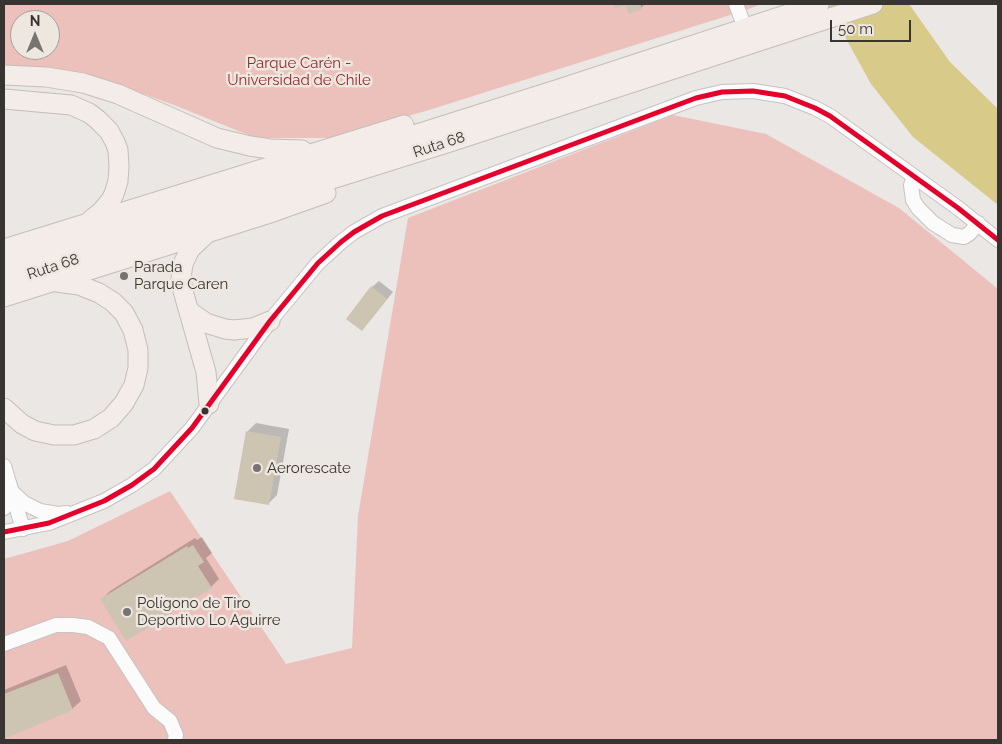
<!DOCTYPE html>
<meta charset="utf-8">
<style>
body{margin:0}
#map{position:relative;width:1002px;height:744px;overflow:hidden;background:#eae7e4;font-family:Raleway,sans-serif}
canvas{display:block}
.frame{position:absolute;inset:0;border:5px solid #373432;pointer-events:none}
.north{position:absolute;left:10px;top:10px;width:50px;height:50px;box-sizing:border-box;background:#eee7e0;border:1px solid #a59f9a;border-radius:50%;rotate:0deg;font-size:14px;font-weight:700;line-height:20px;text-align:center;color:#373432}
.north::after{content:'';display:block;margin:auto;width:18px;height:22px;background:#767370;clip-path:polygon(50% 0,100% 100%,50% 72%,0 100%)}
.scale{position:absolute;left:830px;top:20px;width:81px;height:22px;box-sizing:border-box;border:2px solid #373432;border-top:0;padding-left:6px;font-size:15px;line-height:18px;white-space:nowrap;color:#373432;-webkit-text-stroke:4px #eee7e0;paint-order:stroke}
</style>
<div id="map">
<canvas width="1002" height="744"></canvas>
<div class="frame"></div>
<div class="north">N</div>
<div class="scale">50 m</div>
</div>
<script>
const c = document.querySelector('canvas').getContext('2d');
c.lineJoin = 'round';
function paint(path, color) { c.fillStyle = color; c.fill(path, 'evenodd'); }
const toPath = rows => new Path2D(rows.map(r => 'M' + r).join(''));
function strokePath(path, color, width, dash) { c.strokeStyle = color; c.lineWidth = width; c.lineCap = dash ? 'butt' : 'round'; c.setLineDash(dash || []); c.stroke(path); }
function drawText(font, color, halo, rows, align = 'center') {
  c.font = font + ' Raleway,sans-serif'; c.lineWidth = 5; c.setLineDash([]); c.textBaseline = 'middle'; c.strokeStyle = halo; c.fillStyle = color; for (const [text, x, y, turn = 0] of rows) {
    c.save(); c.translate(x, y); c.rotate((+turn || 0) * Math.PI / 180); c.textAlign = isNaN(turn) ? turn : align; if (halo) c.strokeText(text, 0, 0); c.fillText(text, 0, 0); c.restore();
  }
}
paint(toPath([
 [4,4,761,4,746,10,429,110,331,138,256,138,174,105,88,74,4,68],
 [20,20,50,20,50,50,20,50],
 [673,115,766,134,899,208,998,289,998,740,4,740,4,559,68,541,170,491,286,664,352,648,358,516,408,218]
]), '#ecc0bb');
paint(toPath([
 [827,4,909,4,950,62,998,109,998,205,913,137,871,84]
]), '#d8cb8a');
paint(toPath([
 [626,4,645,4,641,8,629,13],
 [379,281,393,292,368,323,372,287],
 [256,423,289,429,277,495,268,504,235,498,248,431],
 [202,537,212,553,206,558,219,579,211,587,102,599,110,591,195,538,197,540],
 [66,665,81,701,72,709,4,737,4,690]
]), '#0003');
paint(toPath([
 [613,4,640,4,642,9,629,14,625,5,615,9],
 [371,286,387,299,362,331,346,319],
 [246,431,281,437,269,505,234,499],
 [193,545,204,562,198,566,212,588,126,641,100,599,187,546,188,548],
 [58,673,73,710,4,739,4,694]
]), '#cec4b2');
const minor = toPath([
 [736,4,745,28],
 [914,177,911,185,913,200,918,208,933,223,952,235,964,237,970,233,978,223],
 [4,466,23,529],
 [11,491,24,503,40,511,58,514,67,513],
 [4,508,11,491],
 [4,532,49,523,104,501,132,485,154,469,192,428,270,321,318,263,341,242,354,232,382,216,696,98,722,92,753,91,785,96,815,108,830,116,958,208,998,240],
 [4,644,56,625,73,625,88,627,109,638,154,708,170,721,176,735,175,740]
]);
const highway = toPath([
 [4,75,46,77,83,83,118,94,217,138,250,146,270,149,302,150],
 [4,99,71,105,89,113,97,119,109,131,115,142,118,150,119,166,118,181,114,194,111,200,101,212,92,219],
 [205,235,191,248,188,253,183,264,181,278,183,291,206,372,209,404],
 [4,249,404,125],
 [4,265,559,89,819,4],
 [4,282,450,142,873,4],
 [4,297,267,214,326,193],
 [189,311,206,323,225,329,234,330,253,328,270,321],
 [4,408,22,424,35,431,54,435,74,435,94,429,111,418,124,403,134,385,138,368,138,350,133,330,124,313,113,302,99,293,79,285,57,282]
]);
strokePath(minor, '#c6c3c1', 16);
strokePath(highway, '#c5bdb9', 21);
strokePath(minor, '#fcfbfb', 14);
strokePath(highway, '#f3ece8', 19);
strokePath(toPath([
 [4,532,49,523,104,501,132,485,154,469,192,428,270,321,318,263,341,242,354,232,382,216,696,98,722,92,753,91,785,96,815,108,830,116,958,208,998,240]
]), '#e4002b', 5);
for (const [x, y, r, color] of [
 [124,276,5,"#767370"],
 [205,411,4.5,"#373432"],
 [257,468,5,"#767370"],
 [127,612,5,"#767370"]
]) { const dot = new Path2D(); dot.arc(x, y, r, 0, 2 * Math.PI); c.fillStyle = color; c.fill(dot); strokePath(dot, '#eee7e0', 2); }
drawText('15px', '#942729', '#eee7e0', [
 ["Parque Carén -",299,63],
 ["Universidad de Chile",299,80]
]);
drawText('15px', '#373432', '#eee7e0', [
 ["Ruta 68",439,145,-18],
 ["Ruta 68",53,267,-18]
]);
drawText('15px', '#373432', '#eee7e0', [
 ["Parada",134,267],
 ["Parque Caren",134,284],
 ["Aerorescate",267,468],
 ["Polígono de Tiro",137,603],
 ["Deportivo Lo Aguirre",137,620]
], 'left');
</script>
